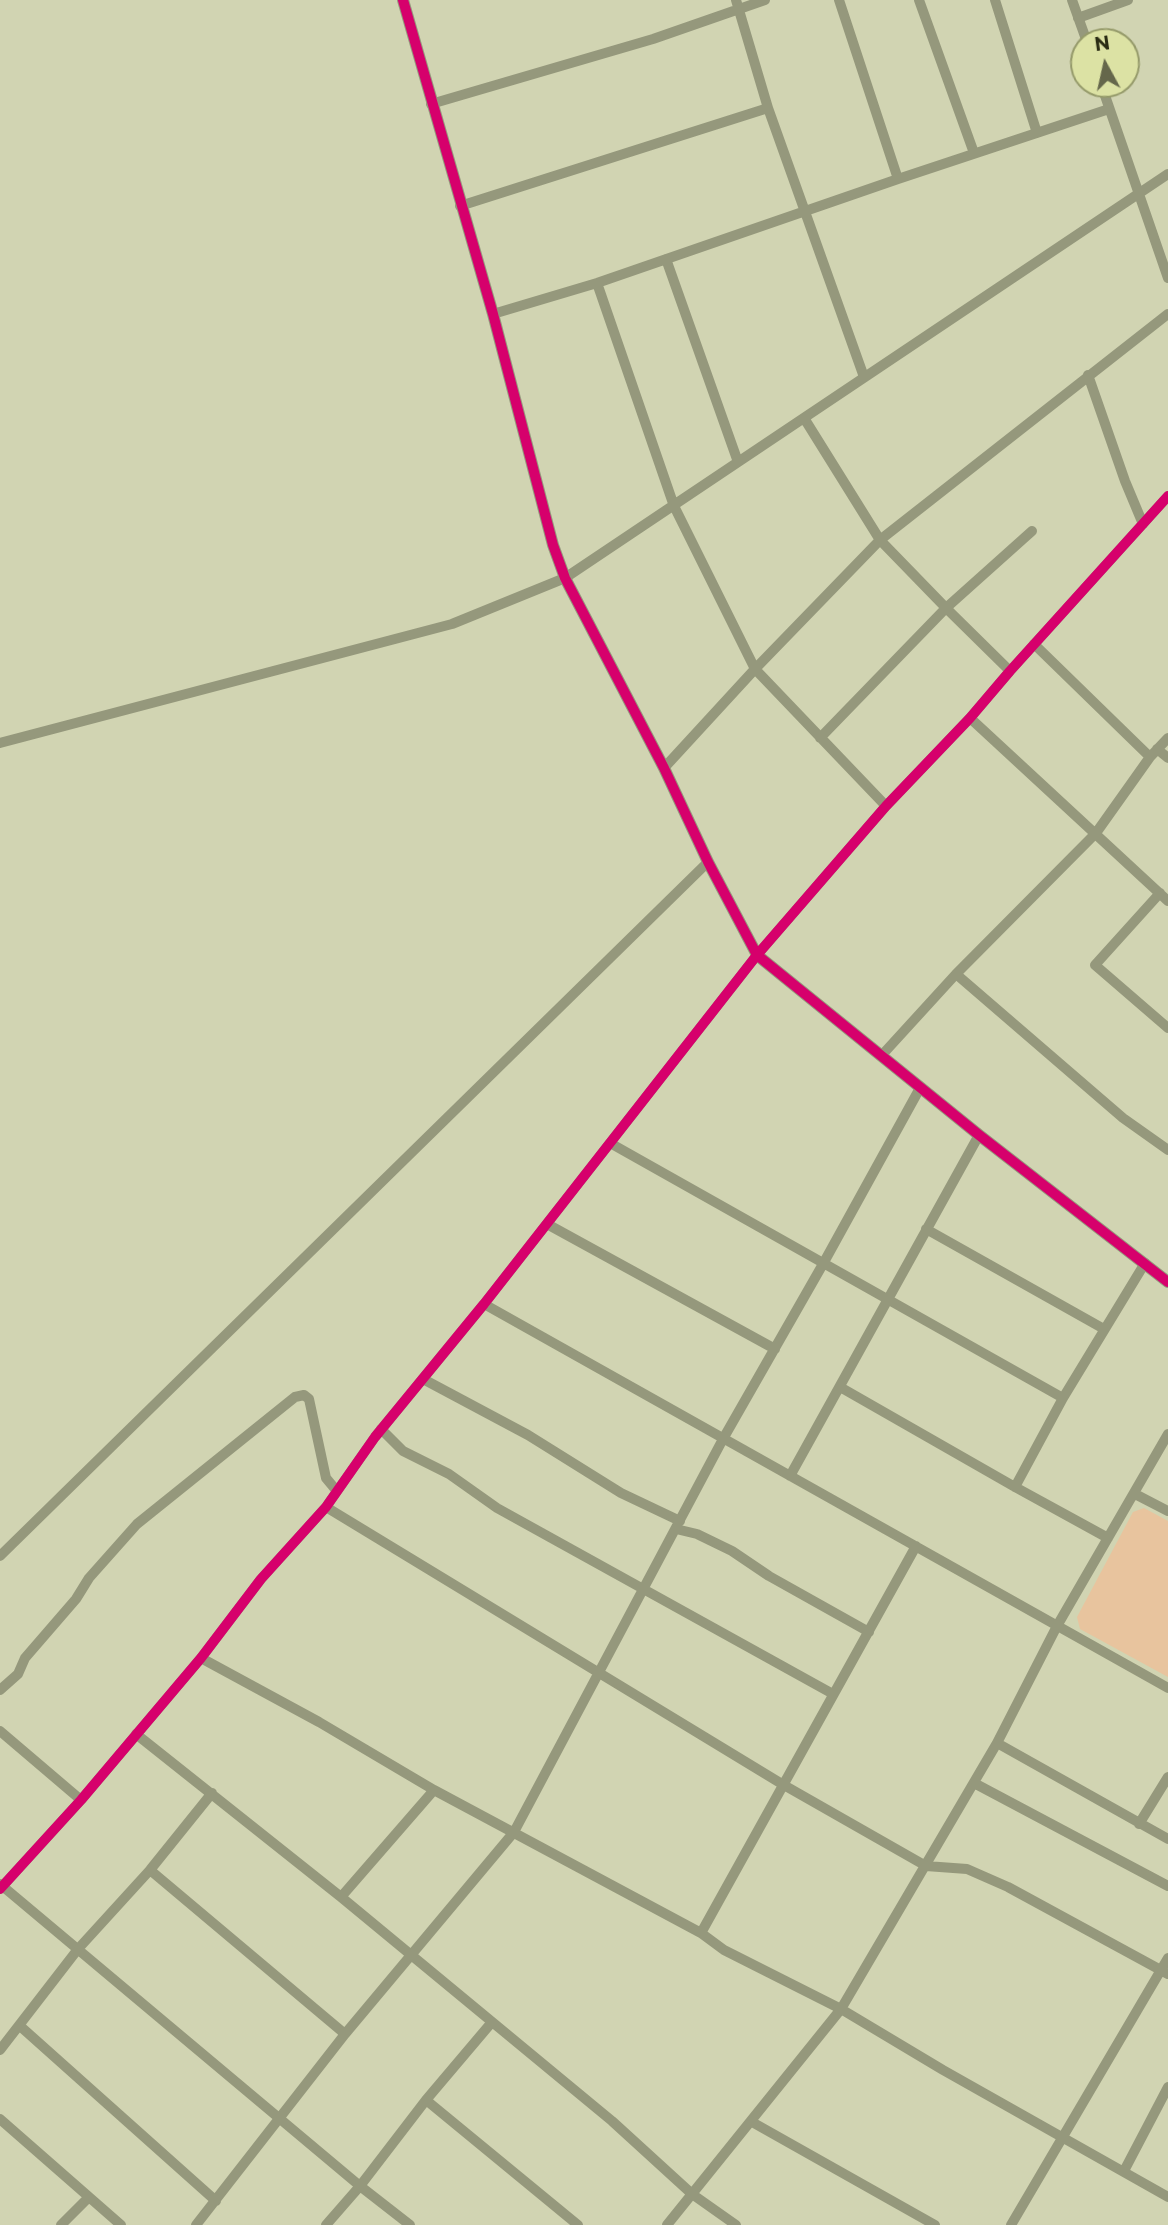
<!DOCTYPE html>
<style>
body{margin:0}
#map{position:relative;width:1168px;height:2225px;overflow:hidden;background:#d1d4b2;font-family:Montserrat,sans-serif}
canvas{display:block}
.north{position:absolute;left:1070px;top:28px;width:70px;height:70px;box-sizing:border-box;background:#dce2a4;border:2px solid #959a6a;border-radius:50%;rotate:352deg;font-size:19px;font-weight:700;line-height:28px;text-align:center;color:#2b2d14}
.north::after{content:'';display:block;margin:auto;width:24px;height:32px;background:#65674b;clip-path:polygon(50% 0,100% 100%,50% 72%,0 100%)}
</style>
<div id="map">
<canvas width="1168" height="2225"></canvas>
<div class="north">N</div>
</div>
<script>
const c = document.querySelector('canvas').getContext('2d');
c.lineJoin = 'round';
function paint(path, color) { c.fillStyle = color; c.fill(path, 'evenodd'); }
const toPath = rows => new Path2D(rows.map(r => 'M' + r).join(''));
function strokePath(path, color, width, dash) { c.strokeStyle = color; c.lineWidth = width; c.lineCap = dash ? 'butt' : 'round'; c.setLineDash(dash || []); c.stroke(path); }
paint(toPath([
 [1144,1508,1168,1521,1168,1677,1080,1629,1077,1617,1133,1512]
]), '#e8c49e');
strokePath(toPath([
 [736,0,768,108,864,377],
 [839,0,898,179],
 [919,0,974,153],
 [995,0,1037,133],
 [1072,0,1087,42],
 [1078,18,1128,0],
 [1101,84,1168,278],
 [431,104,653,39,765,0],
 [460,206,768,108],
 [666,259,738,462],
 [597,283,674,506,755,669,886,806],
 [493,314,597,283,898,179,1109,109],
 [1088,375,1125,481,1143,524],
 [804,418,880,540,946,608,1010,671],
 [1034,644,1150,757],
 [970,718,1168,901],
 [820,738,946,608,1032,531],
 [0,743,452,624,565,578,1168,174],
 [1157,749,1168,758],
 [664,768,755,669,880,540,1168,314],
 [1160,893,1095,965,1168,1028],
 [956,974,1123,1118,1168,1150],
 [882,1055,956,974,1096,833,1150,757,1168,738],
 [610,1143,1063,1398],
 [547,1224,775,1349],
 [926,1229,1104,1329],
 [484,1304,1168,1688],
 [423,1379,528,1435,621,1493,680,1521],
 [840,1387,1015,1487,1108,1538],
 [381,1429,403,1451,449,1474,497,1508,833,1694],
 [790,1476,979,1135],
 [1015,1487,1063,1398,1145,1263],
 [1135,1494,1168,1511],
 [326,1507,782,1784,926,1866,967,1869,1008,1887,1168,1974],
 [676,1529,697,1534,732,1551,769,1576,869,1632],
 [0,1556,708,862],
 [201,1658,319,1722,434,1790,701,1933,724,1950,841,2009,943,2070,1168,2197],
 [0,1690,18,1674,25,1658,76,1599,89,1578,137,1524,295,1397,304,1395,309,1399,326,1478,336,1490],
 [0,1731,81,1800],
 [136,1734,341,1897,612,2121,692,2194,736,2225],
 [997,1743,1168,1839],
 [974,1783,1168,1886],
 [1139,1824,1168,1777],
 [150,1870,345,2034],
 [0,1884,360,2186,410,2225],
 [0,1889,81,1800,201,1658,261,1579,326,1507,375,1437,484,1304,757,955,886,806,970,718,1010,671,1168,496],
 [341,1897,434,1790],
 [701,1933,916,1546],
 [20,2026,216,2201],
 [0,2050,78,1949,150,1870,212,1793],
 [426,2100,578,2225],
 [0,2119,121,2225],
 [752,2122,935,2225],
 [1124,2171,1168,2087],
 [61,2225,88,2198],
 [196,2225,345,2034,514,1832,723,1439,823,1264,920,1088],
 [326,2225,360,2186,426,2100,492,2022],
 [667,2225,841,2009,997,1743,1057,1626,1168,1434],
 [1011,2225,1168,1958]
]), '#95987c', 10);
strokePath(toPath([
 [403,0,493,314,553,545,565,578,664,768,708,862,757,955,979,1135,1168,1282]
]), '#95987c', 12);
strokePath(toPath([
 [403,0,493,314,553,545,565,578,664,768,708,862,757,955,979,1135,1168,1282],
 [0,1889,81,1800,201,1658,261,1579,326,1507,375,1437,484,1304,757,955,886,806,970,718,1010,671,1168,496]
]), '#d6006c', 10);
</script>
